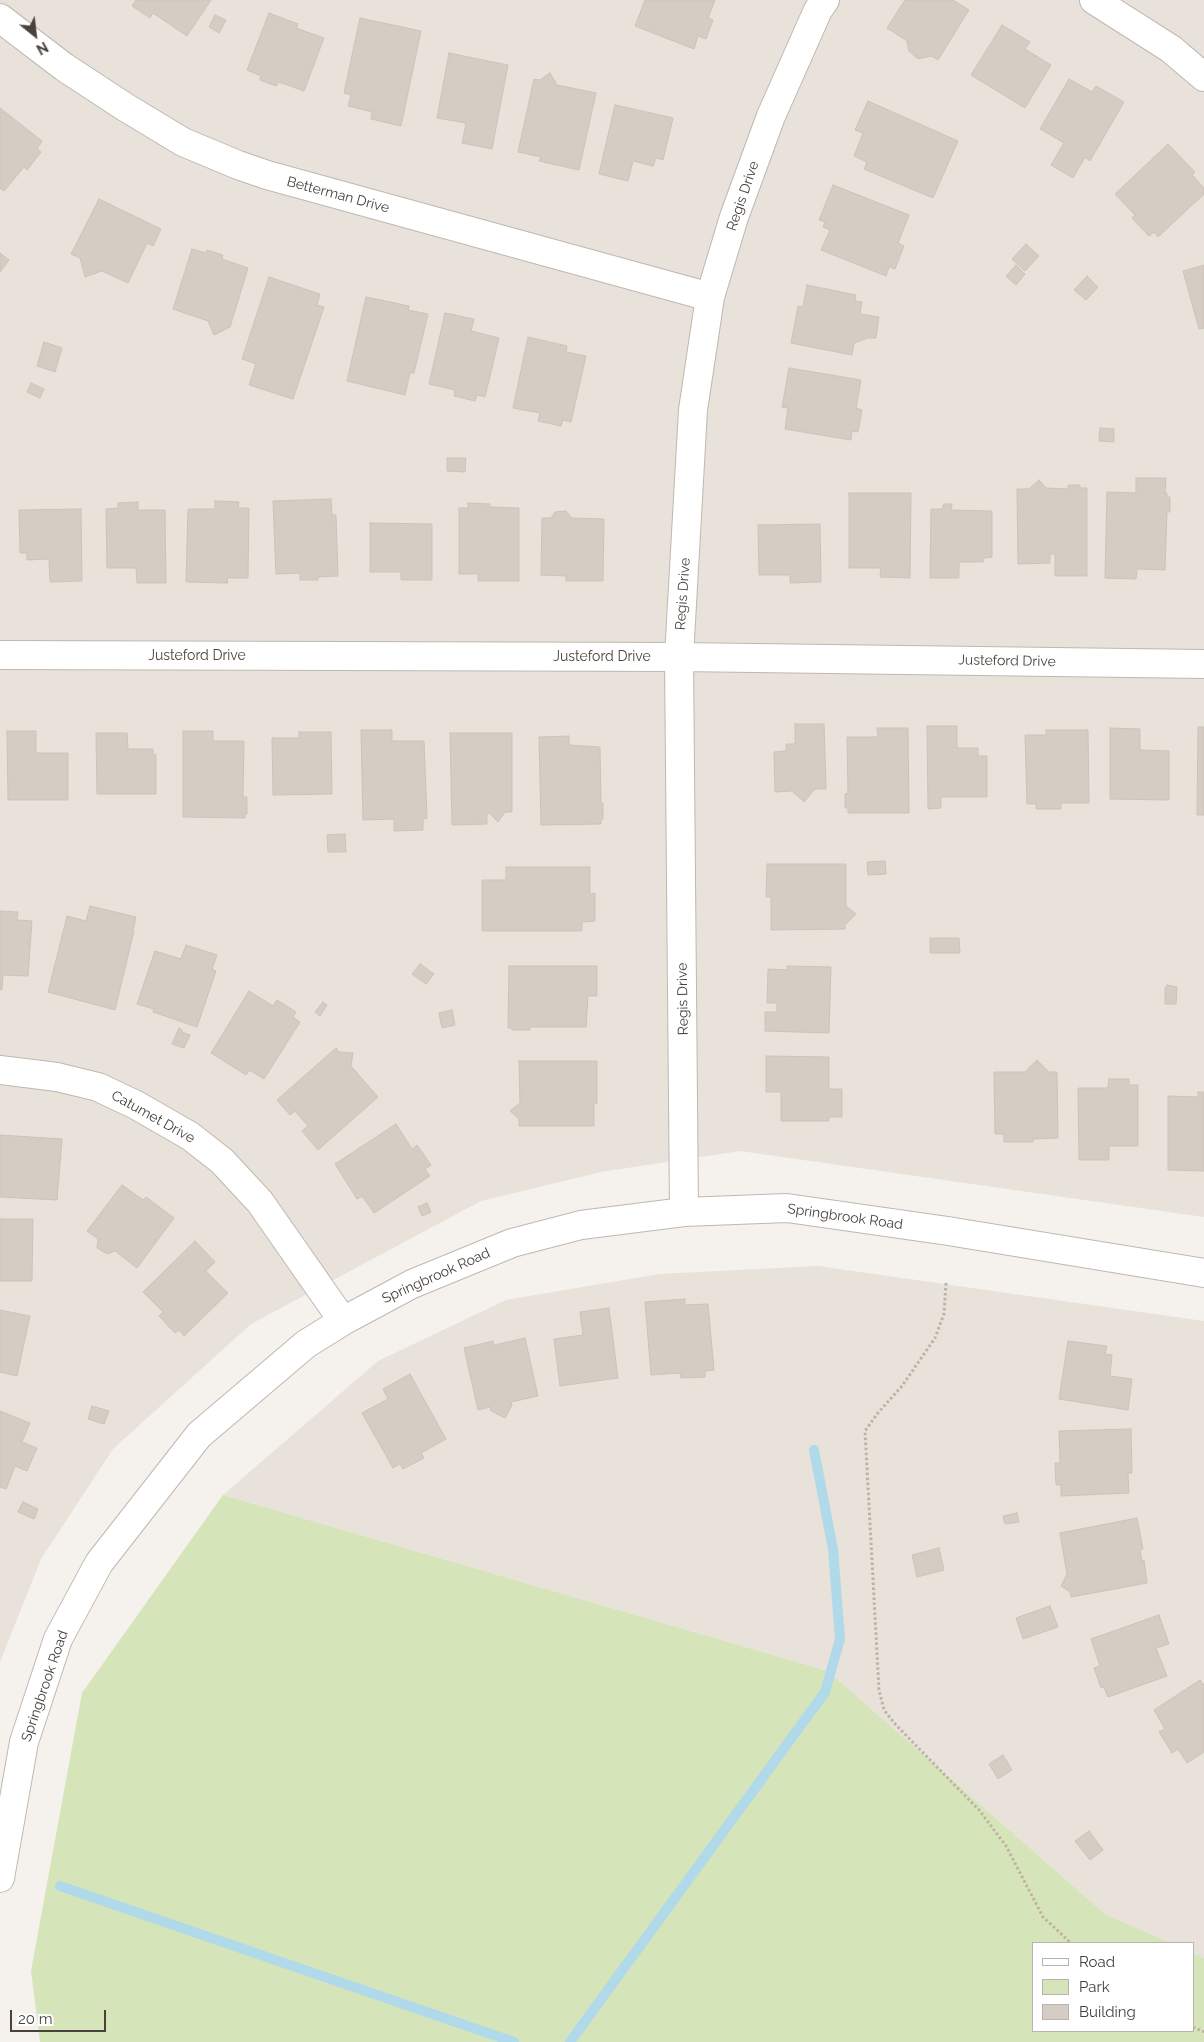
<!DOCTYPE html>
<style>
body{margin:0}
#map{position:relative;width:1204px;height:2042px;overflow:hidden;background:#f5f1ed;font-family:Raleway,sans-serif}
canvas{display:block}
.legend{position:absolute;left:1032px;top:1942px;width:162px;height:90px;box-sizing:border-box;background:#fff;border:1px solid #b6b3b1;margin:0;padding:6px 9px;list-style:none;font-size:15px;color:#48423b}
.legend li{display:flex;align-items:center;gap:10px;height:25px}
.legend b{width:25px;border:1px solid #b6b3b1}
.north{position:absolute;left:10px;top:10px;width:50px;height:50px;-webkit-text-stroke:4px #fff;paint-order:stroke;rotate:151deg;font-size:14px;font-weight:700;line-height:20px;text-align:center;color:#48423b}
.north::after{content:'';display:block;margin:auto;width:18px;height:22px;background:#48423b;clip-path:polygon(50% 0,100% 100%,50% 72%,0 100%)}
.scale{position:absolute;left:10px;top:2010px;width:96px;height:22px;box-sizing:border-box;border:2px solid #48423b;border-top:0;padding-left:6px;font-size:15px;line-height:18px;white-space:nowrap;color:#48423b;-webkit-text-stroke:4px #fff;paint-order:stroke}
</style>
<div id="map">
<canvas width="1204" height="2042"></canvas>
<ul class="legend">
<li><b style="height:6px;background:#fff"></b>Road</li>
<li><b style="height:14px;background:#d6e4ba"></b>Park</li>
<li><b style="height:14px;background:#d5ccc3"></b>Building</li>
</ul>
<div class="north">N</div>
<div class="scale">20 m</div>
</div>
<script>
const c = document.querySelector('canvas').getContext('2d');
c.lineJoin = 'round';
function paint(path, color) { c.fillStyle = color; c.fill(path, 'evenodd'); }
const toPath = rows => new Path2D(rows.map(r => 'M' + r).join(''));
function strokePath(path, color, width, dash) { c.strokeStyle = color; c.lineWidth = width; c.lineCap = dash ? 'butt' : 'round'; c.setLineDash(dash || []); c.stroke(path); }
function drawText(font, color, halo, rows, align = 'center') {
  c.font = font + ' Raleway,sans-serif'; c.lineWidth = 4; c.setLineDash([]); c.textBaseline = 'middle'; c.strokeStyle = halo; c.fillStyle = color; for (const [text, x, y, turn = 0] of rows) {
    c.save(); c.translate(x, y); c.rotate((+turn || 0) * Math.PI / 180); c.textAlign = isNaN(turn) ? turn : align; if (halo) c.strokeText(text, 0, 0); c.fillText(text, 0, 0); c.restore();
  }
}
paint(toPath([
 [0,0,1204,0,1204,1217,740,1151,601,1172,481,1201,251,1324,113,1449,41,1559,0,1662],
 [818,1266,1204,1321,1204,1958,1193,1953,1193,1943,1171,1943,1105,1914,828,1671,223,1495,378,1361,506,1300,659,1274]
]), '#e8e2db');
paint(toPath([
 [223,1495,828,1671,1105,1914,1171,1943,1033,1943,1033,2031,1193,2031,1193,1953,1204,1958,1204,2042,40,2042,31,1971,82,1693]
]), '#d6e4ba');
strokePath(toPath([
 [60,1886,514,2042],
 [570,2042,825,1692,840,1639,833,1549,814,1450]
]), '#b0d9ea', 10);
const building = toPath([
 [136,0,211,0,187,36,153,13,150,18,132,6,136,0],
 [645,0,715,0,708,18,713,20,706,39,698,36,694,49,635,26,645,0],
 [905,0,953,0,969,10,938,60,931,56,918,59,909,51,907,41,887,28,905,0],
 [269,13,298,24,296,28,324,38,304,91,279,82,276,86,260,80,261,76,247,70,269,13],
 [215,15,226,20,219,33,209,27,215,15],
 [360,18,421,31,401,126,371,119,372,112,348,106,351,95,344,93,360,18],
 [1002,25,1030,42,1025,49,1051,65,1025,108,971,75,1002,25],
 [449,53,508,65,492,149,462,143,466,123,437,118,449,53],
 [550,73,557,85,596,93,579,170,539,161,541,157,518,152,534,79,540,80,550,73],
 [1069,79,1092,92,1096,86,1124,102,1090,161,1085,157,1073,178,1051,165,1064,143,1040,129,1069,79],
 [868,101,958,141,933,198,864,169,867,162,854,156,863,133,855,130,868,101],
 [615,105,673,118,663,160,656,158,653,166,633,161,628,181,599,174,615,105],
 [0,108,42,141,37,149,41,152,27,170,24,167,4,191,0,188,0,108],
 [1168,144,1195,172,1192,175,1204,188,1204,194,1158,237,1154,232,1149,236,1132,218,1135,215,1115,194,1168,144],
 [833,185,909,215,898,243,904,246,895,269,889,267,886,276,821,250,830,230,823,227,825,222,819,220,833,185],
 [99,199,161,229,153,246,147,243,128,283,102,271,85,277,80,258,71,254,99,199],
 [1026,244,1039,256,1025,271,1012,259,1026,244],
 [192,249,206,253,207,250,223,255,222,259,248,268,230,327,214,335,208,321,173,309,192,249],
 [0,253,9,260,0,272,0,253],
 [1016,265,1025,274,1016,285,1006,276,1016,265],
 [1204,265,1204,328,1199,329,1183,271,1204,265],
 [1087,276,1098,287,1086,300,1074,290,1087,276],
 [269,277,320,294,317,305,324,307,293,399,249,385,256,364,242,359,269,277],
 [807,285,856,295,855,301,862,302,860,314,879,317,876,338,868,338,854,343,852,355,791,343,798,306,803,307,807,285],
 [366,297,409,306,408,310,428,314,414,373,410,373,405,395,347,381,366,297],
 [445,313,474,319,471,331,499,338,485,397,477,395,475,401,454,396,455,390,429,384,445,313],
 [528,337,567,346,566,352,586,356,571,422,563,420,561,426,538,421,540,413,513,408,528,337],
 [44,342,62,348,55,372,37,366,44,342],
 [789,368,861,380,856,408,862,410,858,432,852,431,851,440,785,429,788,408,782,407,789,368],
 [31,383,44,389,40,398,27,392,31,383],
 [1100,428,1114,429,1114,442,1099,441,1100,428],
 [447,458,466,458,465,472,447,471,447,458],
 [1136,478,1166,478,1165,494,1167,493,1167,497,1170,497,1170,512,1167,512,1165,570,1137,569,1136,579,1105,578,1107,492,1136,493,1136,478],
 [1039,480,1046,488,1068,489,1068,485,1080,485,1080,488,1087,488,1087,576,1055,576,1055,554,1050,554,1050,563,1018,564,1017,489,1029,489,1039,480],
 [849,493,911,493,910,578,880,577,881,568,849,568,849,493],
 [331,499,332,515,336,515,338,576,318,577,318,580,300,580,300,573,276,574,273,501,331,499],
 [215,501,239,502,238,508,249,508,248,578,227,578,228,583,186,582,188,509,215,509,215,501],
 [138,502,138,510,165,510,166,583,137,583,136,568,107,568,106,509,118,508,118,503,138,502],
 [468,503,490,504,490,507,519,508,519,581,478,581,478,574,459,574,459,508,468,508,468,503],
 [944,504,952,504,951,510,992,511,992,557,984,558,983,562,959,562,959,578,930,578,931,509,942,509,944,504],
 [81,509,82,581,50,582,49,559,27,560,27,553,20,553,19,510,81,509],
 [566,511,572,518,604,519,603,581,566,581,566,576,541,575,542,518,551,518,555,512,566,511],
 [370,523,432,524,432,580,401,580,401,572,370,572,370,523],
 [820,524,821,582,790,583,790,575,759,575,758,525,820,524],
 [795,724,824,724,826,789,815,789,804,802,792,791,775,792,774,752,786,751,786,744,795,744,795,724],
 [927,726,957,726,957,748,978,748,978,756,987,756,987,797,941,797,941,808,928,809,927,726],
 [1198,727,1204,727,1204,815,1197,815,1198,727],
 [877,728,908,728,909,813,848,813,848,808,845,808,845,794,848,793,847,737,878,737,877,728],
 [1110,728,1140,729,1140,750,1169,751,1169,800,1110,799,1110,728],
 [361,730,392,730,392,741,424,741,427,818,423,819,423,830,394,831,394,819,363,820,361,730],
 [1046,730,1088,730,1089,803,1061,803,1061,809,1036,809,1036,804,1027,804,1025,735,1046,735,1046,730],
 [7,731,36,731,36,753,68,753,68,800,8,800,7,731],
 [183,731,213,731,213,741,244,741,243,797,247,797,247,814,245,814,245,818,183,817,183,731],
 [299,732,331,732,332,794,273,795,272,738,299,738,299,732],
 [96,733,127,733,128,749,153,749,153,754,156,755,156,794,97,794,96,733],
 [450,733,512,733,512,812,505,812,498,822,489,813,487,813,487,824,452,825,450,733],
 [569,736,569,745,600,747,601,803,603,803,603,819,601,819,601,824,541,825,539,737,569,736],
 [345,834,346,852,328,852,327,835,345,834],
 [885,861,886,874,868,875,867,862,885,861],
 [767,864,846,864,846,906,856,914,845,925,845,929,771,930,771,897,766,897,767,864],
 [506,867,590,867,590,894,595,893,595,921,582,922,582,931,482,931,482,880,506,880,506,867],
 [90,906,136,917,133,931,134,931,115,1010,48,992,67,916,86,921,90,906],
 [0,911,18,912,17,920,32,921,28,976,3,975,2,990,0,990,0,911],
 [930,938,959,938,960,953,930,953,930,938],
 [186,945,217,955,212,969,216,971,197,1027,153,1012,154,1009,137,1004,155,951,181,959,186,945],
 [420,964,434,974,426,984,412,974,420,964],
 [509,966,597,966,597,996,588,996,586,1027,530,1027,530,1030,512,1030,512,1028,508,1028,509,966],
 [787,966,831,967,829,1033,765,1031,765,1012,777,1012,777,1003,767,1003,768,969,787,970,787,966],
 [1167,985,1177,987,1176,1004,1165,1004,1165,987,1167,988,1167,985],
 [249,991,273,1006,277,1000,296,1012,293,1017,300,1022,264,1079,249,1070,246,1075,211,1053,249,991],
 [323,1002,327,1005,320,1016,315,1012,323,1002],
 [452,1010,455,1025,442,1028,439,1013,452,1010],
 [179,1028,182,1030,182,1032,190,1035,184,1048,172,1044,179,1028],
 [336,1048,339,1052,353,1053,351,1066,378,1097,318,1150,302,1131,308,1126,295,1111,290,1115,277,1100,336,1048],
 [766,1056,829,1057,829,1089,842,1089,842,1117,829,1117,829,1121,781,1121,781,1092,766,1092,766,1056],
 [1037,1060,1049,1072,1057,1072,1058,1138,1033,1139,1033,1142,1004,1142,1004,1134,995,1134,994,1072,1025,1072,1037,1060],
 [519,1061,597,1061,597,1103,594,1104,594,1126,519,1126,519,1119,510,1111,520,1103,519,1061],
 [1109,1079,1129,1079,1129,1085,1138,1085,1138,1146,1109,1146,1109,1160,1079,1160,1078,1088,1108,1088,1109,1079],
 [1198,1092,1204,1092,1204,1171,1168,1170,1168,1096,1198,1097,1198,1092],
 [396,1124,412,1149,417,1145,431,1165,425,1169,430,1176,374,1213,362,1196,357,1199,335,1164,396,1124],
 [0,1135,62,1139,57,1200,0,1197,0,1135],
 [122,1185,143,1200,146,1197,174,1218,137,1268,115,1251,107,1254,97,1248,98,1239,87,1231,122,1185],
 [427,1203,431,1212,422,1216,418,1207,427,1203],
 [0,1219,33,1219,32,1281,0,1281,0,1219],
 [195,1241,215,1262,206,1271,228,1293,184,1336,179,1330,175,1333,159,1316,163,1312,143,1292,195,1241],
 [685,1299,685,1305,708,1304,714,1370,705,1371,705,1377,681,1378,680,1373,651,1375,645,1302,685,1299],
 [609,1308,618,1378,560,1386,554,1339,583,1335,580,1312,609,1308],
 [0,1310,30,1316,17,1376,0,1372,0,1310],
 [525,1338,538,1396,511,1402,512,1405,505,1418,491,1411,490,1407,478,1410,464,1348,493,1341,494,1345,525,1338],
 [1068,1341,1107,1346,1105,1354,1112,1355,1110,1376,1132,1379,1128,1410,1059,1399,1068,1341],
 [410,1374,446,1439,421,1453,424,1458,403,1469,400,1464,393,1468,362,1413,388,1399,383,1389,410,1374],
 [92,1406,109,1411,104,1424,88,1419,92,1406],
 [0,1411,30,1423,22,1442,37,1448,27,1471,15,1466,6,1489,0,1487,0,1411],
 [1131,1429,1132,1473,1128,1473,1129,1493,1061,1496,1061,1485,1056,1485,1055,1463,1060,1463,1059,1431,1131,1429],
 [23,1502,38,1509,34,1519,18,1512,23,1502],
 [1017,1513,1019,1522,1005,1524,1003,1516,1017,1513],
 [1137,1518,1143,1549,1140,1550,1142,1561,1144,1560,1147,1583,1071,1597,1070,1592,1061,1586,1067,1574,1060,1533,1137,1518],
 [939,1548,944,1570,917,1577,912,1555,939,1548],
 [1050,1606,1058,1627,1023,1639,1016,1618,1050,1606],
 [1159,1615,1169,1644,1156,1648,1167,1676,1108,1697,1104,1687,1101,1688,1094,1668,1100,1666,1091,1639,1159,1615],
 [1200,1680,1204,1685,1204,1752,1187,1763,1178,1749,1172,1753,1159,1732,1165,1729,1154,1710,1200,1680],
 [1003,1755,1012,1770,998,1779,989,1764,1003,1755],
 [1089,1831,1103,1850,1090,1860,1075,1841,1089,1831]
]);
paint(building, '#d5ccc3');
strokePath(building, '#cfc3b7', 1);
const minor = toPath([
 [1094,0,1171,49,1204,77],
 [0,18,64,67,125,107,183,142,238,165,267,175,710,297],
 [0,655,679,657,1204,664],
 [0,1070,57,1077,98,1087,136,1105,190,1136,222,1161,260,1202,343,1321],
 [684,1212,679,657,693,410,710,297,734,217,771,116,818,10,825,0],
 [0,1878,24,1742,58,1639,99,1563,199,1435,306,1344,343,1321,412,1284,512,1243,581,1225,684,1212,787,1208,948,1231,1204,1273]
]);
strokePath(minor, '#bfb8b0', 30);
strokePath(toPath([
 [946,1283,944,1314,935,1338,902,1386,877,1414,865,1431,879,1690,884,1710,896,1725,979,1810,1006,1846,1043,1917,1071,1943],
 [1193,2027,1204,2032]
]), '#c0b2a3', 3, [2.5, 2.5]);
strokePath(minor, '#fff', 28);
drawText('14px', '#48423b', '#fff', [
 ["Betterman Drive",338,195,15],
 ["Regis Drive",743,196,-71],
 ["Regis Drive",683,594,-86],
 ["Justeford Drive",197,656],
 ["Justeford Drive",602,657],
 ["Justeford Drive",1007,661,1],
 ["Regis Drive",683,999,-91],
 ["Catumet Drive",153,1117,29],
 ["Springbrook Road",845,1217,8],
 ["Springbrook Road",436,1276,-24],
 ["Springbrook Road",45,1686,-71]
]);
</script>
